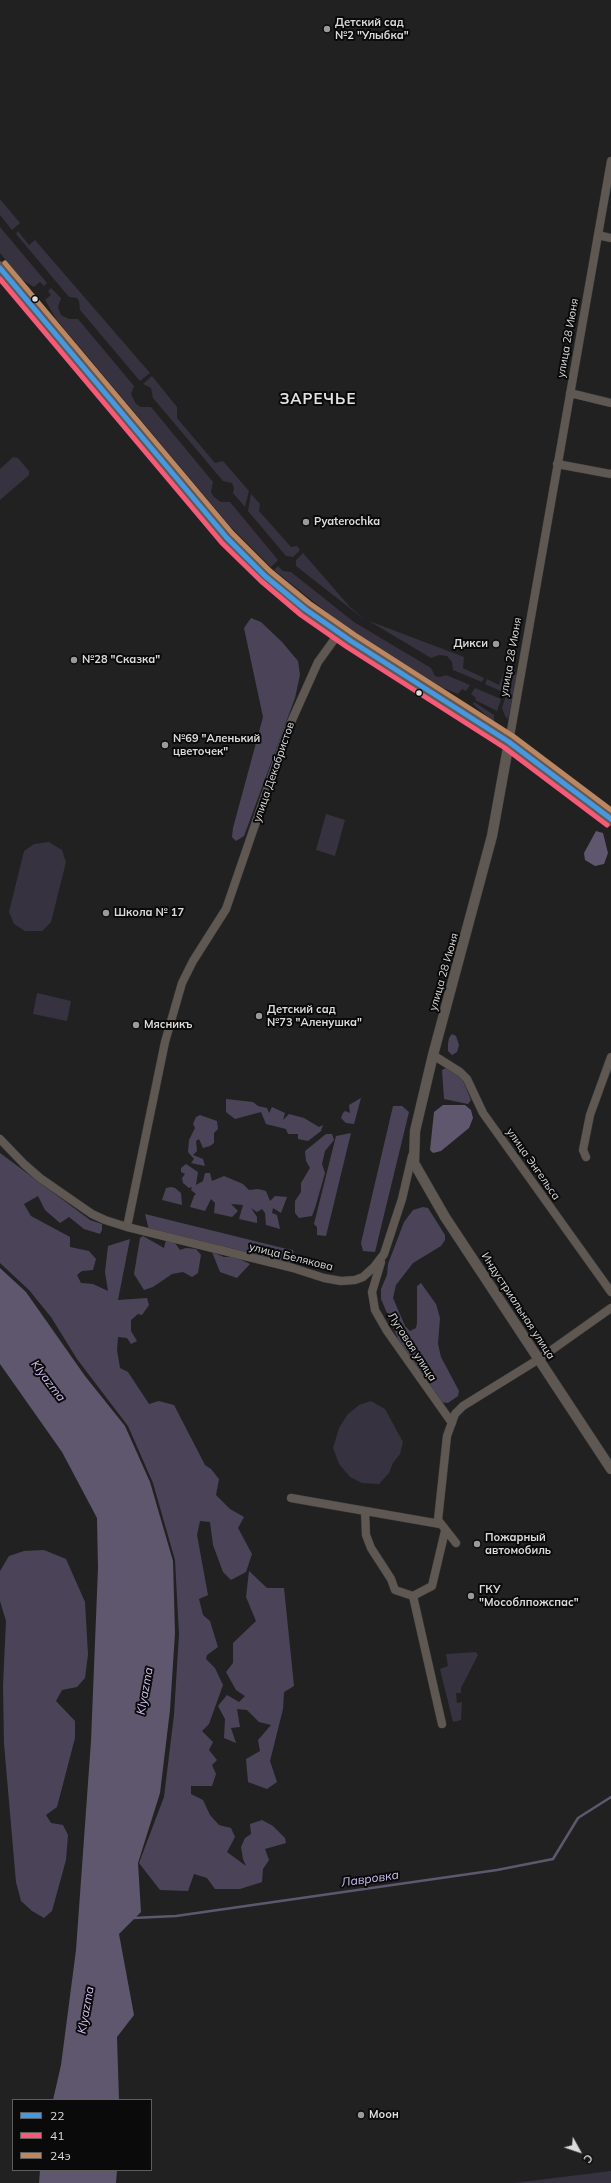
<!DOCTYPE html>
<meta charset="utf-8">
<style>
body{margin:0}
#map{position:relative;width:611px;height:2183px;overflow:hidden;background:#212122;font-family:Mulish,sans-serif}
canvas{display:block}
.legend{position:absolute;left:12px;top:2099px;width:140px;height:72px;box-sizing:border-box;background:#0a0a0b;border:1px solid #5e5e5f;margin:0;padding:5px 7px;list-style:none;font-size:12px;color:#dbdbdc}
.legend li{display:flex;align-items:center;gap:8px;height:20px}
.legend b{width:20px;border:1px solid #5e5e5f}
.north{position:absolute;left:559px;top:2131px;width:40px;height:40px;-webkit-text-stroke:3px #0a0a0b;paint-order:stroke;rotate:130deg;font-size:11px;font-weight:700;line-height:16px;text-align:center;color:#dbdbdc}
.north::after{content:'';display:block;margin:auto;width:14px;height:18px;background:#dbdbdc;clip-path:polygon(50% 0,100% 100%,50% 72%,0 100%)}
</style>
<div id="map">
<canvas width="611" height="2183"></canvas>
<ul class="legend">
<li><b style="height:5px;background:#4699e1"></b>22</li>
<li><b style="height:5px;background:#f75a77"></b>41</li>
<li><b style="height:5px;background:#bb8660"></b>24э</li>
</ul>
<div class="north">С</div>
</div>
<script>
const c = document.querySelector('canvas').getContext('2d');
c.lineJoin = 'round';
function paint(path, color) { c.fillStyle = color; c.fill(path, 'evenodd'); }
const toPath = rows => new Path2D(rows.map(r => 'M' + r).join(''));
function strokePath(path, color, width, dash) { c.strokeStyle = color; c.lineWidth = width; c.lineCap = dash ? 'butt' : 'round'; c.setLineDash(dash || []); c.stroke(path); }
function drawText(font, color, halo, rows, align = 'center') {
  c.font = font + ' Mulish,sans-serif'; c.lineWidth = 4; c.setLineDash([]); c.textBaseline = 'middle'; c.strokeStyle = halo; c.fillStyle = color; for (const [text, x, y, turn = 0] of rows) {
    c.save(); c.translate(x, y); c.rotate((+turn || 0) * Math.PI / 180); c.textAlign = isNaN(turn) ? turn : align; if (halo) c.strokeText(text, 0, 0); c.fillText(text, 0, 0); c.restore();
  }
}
paint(toPath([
 [0,199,20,223,12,230,0,215],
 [0,227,47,283,44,286,40,282,34,287,21,279,0,253],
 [18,231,29,245,35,240,150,373,140,381,80,310,79,301,77,298,69,297,16,234],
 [51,288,61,298,58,307,61,315,69,319,78,319,134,386,131,394,136,404,141,407,151,407,213,482,211,492,214,497,221,502,230,502,278,560,271,567,229,525,56,319,45,300,51,295,48,291],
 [152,376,177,407,177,418,215,463,223,461,249,491,245,507,233,493,234,488,232,483,223,481,153,398,151,388,143,384],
 [13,457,18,458,29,471,29,475,0,500,0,469],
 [251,494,260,504,259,511,291,547,297,546,300,550,293,557,286,556,248,511],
 [303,553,350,607,365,620,296,566,296,560],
 [278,566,283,571,291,572,354,622,431,668,435,676,440,677,446,675,470,685,466,691,462,689,458,694,443,688,367,640,329,614,274,570],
 [369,621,464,657,463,668,484,678,482,682,453,670,452,662,447,656,439,655,431,658],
 [506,667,510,668,503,692,485,684,487,679,499,685],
 [514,669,517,676,508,719,505,716,502,708],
 [475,688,501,699,497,711,475,700,476,698,471,694],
 [474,702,494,715,494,722,473,704],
 [326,814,345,820,335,856,316,850],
 [49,842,62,850,66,862,51,922,42,931,25,931,14,924,9,912,24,851,34,844],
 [37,993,71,1001,67,1021,33,1014],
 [371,1401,385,1409,403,1442,400,1454,393,1463,389,1473,379,1484,362,1483,350,1477,339,1464,333,1448,339,1428,348,1414,359,1405],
 [476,1652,478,1655,461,1688,461,1693,456,1693,457,1703,462,1702,461,1720,453,1722,440,1669,448,1666,446,1654],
 [611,2171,611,2183,513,2183]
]), '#37323f');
paint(toPath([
 [251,618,261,622,282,642,298,661,300,675,295,698,244,836,236,841,232,837,233,828,263,717,244,628],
 [452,1034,456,1036,459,1045,457,1052,452,1055,448,1051,448,1044,449,1038],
 [446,1068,453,1070,462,1078,471,1100,468,1104,444,1099,442,1070],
 [361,1098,354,1124,346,1123,341,1118,343,1113,345,1111,350,1113,349,1105],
 [226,1099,253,1102,258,1106,267,1108,269,1113,272,1107,285,1113,283,1120,289,1114,304,1118,319,1127,323,1125,321,1131,308,1141,298,1139,298,1134,288,1134,286,1129,266,1124,261,1112,235,1119,226,1112],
 [393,1106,402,1106,409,1112,375,1252,363,1251,361,1243],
 [200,1115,217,1121,218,1129,214,1133,214,1143,210,1146,203,1148,199,1139,196,1141,197,1151,193,1155,203,1159,205,1166,191,1163,194,1159,188,1152,189,1140,195,1128,193,1124,196,1117],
 [351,1133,326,1236,317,1235,317,1227,314,1224,336,1136],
 [326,1134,332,1134,334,1140,325,1151,322,1164,325,1173,315,1208,312,1216,299,1218,295,1213,295,1201,301,1192,301,1183,310,1168,306,1161,305,1151],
 [0,1153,90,1220,102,1224,102,1230,100,1234,84,1229,69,1217,60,1223,45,1210,38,1196,24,1204,31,1216,70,1237,70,1247,89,1251,96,1259,93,1270,82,1271,77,1275,81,1283,93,1284,108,1291,105,1272,108,1246,130,1239,118,1300,147,1298,149,1305,142,1315,138,1314,131,1320,131,1331,137,1341,131,1344,127,1338,118,1337,117,1350,120,1368,128,1372,149,1404,159,1401,174,1405,205,1465,211,1469,219,1479,216,1495,230,1509,244,1517,238,1528,252,1554,246,1572,231,1580,223,1572,213,1545,210,1522,200,1521,197,1535,208,1595,199,1599,203,1615,210,1621,218,1647,207,1655,206,1659,215,1668,223,1685,209,1724,202,1731,213,1742,209,1750,217,1760,212,1765,216,1774,212,1786,191,1786,191,1794,203,1800,210,1815,219,1825,231,1828,235,1837,227,1852,246,1866,243,1859,241,1847,245,1838,251,1834,250,1824,262,1820,273,1826,285,1838,286,1843,265,1849,269,1860,263,1869,262,1882,240,1889,215,1889,207,1878,194,1874,188,1891,160,1890,139,1863,164,1797,174,1715,179,1634,175,1560,153,1483,128,1426,77,1359,51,1317,29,1290,0,1263],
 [186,1164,198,1172,196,1185,203,1181,205,1173,210,1173,212,1181,224,1176,243,1184,249,1190,258,1189,266,1191,270,1201,275,1196,287,1197,281,1213,273,1208,272,1213,277,1215,280,1229,266,1225,265,1213,262,1209,257,1212,251,1208,257,1217,257,1223,239,1219,243,1205,231,1204,238,1211,232,1217,214,1213,215,1203,211,1199,205,1211,190,1207,194,1196,196,1194,191,1190,192,1187,189,1188,183,1183,182,1178,185,1174,181,1172,181,1168],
 [171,1187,175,1188,181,1193,182,1205,162,1200,166,1188],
 [423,1207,428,1208,445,1235,445,1240,441,1246,413,1263,396,1285,393,1298,405,1326,410,1331,416,1328,417,1323,417,1286,421,1283,436,1304,440,1318,438,1344,441,1357,459,1391,458,1396,448,1403,440,1402,399,1341,381,1299,381,1289,387,1275,388,1264,404,1222,413,1210],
 [145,1214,287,1249,293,1250,294,1255,291,1262,287,1264,149,1230],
 [143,1236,164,1248,166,1240,175,1243,180,1250,186,1248,196,1249,201,1255,198,1273,192,1277,183,1272,172,1274,153,1287,144,1290,134,1274,140,1238],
 [212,1252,224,1257,235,1257,250,1264,237,1278,220,1272],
 [44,1550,66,1559,85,1602,88,1654,85,1678,77,1687,62,1690,56,1701,75,1721,75,1738,57,1807,46,1815,51,1823,63,1825,68,1835,66,1860,52,1911,44,1918,32,1911,21,1901,16,1882,4,1744,3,1685,6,1621,0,1601,0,1571,9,1556,24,1551],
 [249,1571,267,1588,284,1588,294,1686,284,1692,283,1709,270,1761,277,1782,267,1789,248,1782,246,1759,260,1751,258,1740,271,1725,259,1722,247,1710,237,1709,240,1727,231,1728,236,1743,224,1738,225,1719,218,1706,227,1695,239,1702,245,1696,236,1690,226,1672,233,1663,233,1643,256,1621,246,1597]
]), '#4b4459');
paint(toPath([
 [596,831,603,833,608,853,604,864,595,866,585,860,584,853],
 [443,1105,465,1105,471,1110,473,1118,469,1128,441,1151,433,1153,430,1150,434,1112],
 [0,1268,26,1292,85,1376,125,1426,150,1482,173,1561,175,1633,170,1710,160,1793,138,1863,141,1912,119,1934,134,2015,117,2037,119,2100,53,2100,61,2065,76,1950,91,1741,98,1568,97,1518,62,1452,0,1364],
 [40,2170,117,2170,116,2183,39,2183]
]), '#5e576e');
strokePath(toPath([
 [133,1918,176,1916,497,1870,553,1859,578,1818,611,1797]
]), '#5e576e', 2.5);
const minor = toPath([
 [598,235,611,238],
 [570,393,611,403],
 [557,464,611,474],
 [509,742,611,161],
 [433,1055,460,1072,467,1079,483,1113,611,1292],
 [0,1139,24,1164,40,1178,92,1214,105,1220,127,1227,293,1268,324,1278,341,1281,355,1280,363,1277,374,1267,384,1254,402,1199,412,1156],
 [586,1157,583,1150,590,1115,611,1057],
 [127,1227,165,1042,182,983,193,961,226,909,288,729,318,662,339,633],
 [381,1262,372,1292,375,1310,387,1331,452,1423],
 [291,1498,440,1524],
 [365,1511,366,1535,371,1548,391,1579,395,1590,413,1596],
 [456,1543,438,1520,447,1436,455,1414,463,1406,539,1359,611,1308],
 [413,1596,442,1724],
 [413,1596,432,1586,445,1531]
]);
const tertiary = toPath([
 [509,742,492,836,433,1055,415,1131,414,1163,445,1217,611,1469]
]);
const primary = toPath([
 [0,268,227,538,265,576,305,609,351,641,509,742,611,819]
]);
strokePath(minor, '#3b3b3c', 9);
strokePath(tertiary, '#3b3b3c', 11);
strokePath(primary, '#3b3b3c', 14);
strokePath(minor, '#5f5852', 8);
strokePath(tertiary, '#5f5852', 10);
strokePath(primary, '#615852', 13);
strokePath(toPath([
 [0,268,227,538,265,576,305,609,351,641,509,742,611,819]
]), '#4699e1', 5);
strokePath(toPath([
 [0,279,222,543,261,581,301,615,347,647,505,748,607,825]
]), '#f75a77', 5);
strokePath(toPath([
 [5,263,232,533,270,571,309,603,355,635,513,736,611,810]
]), '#bb8660', 5);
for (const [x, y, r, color] of [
 [327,29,4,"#9a9a9b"],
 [35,299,3.5,"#dbdbdc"],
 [306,522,4,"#9a9a9b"],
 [496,644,4,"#9a9a9b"],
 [74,660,4,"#9a9a9b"],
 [419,693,3.5,"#dbdbdc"],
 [165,745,4,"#9a9a9b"],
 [106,913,4,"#9a9a9b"],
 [259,1016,4,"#9a9a9b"],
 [136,1025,4,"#9a9a9b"],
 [477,1544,4,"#9a9a9b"],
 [471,1596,4,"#9a9a9b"],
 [361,2115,4,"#9a9a9b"]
]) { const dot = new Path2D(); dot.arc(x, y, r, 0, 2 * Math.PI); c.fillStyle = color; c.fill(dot); strokePath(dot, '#0a0a0b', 1.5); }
drawText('bold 11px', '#dbdbdc', '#0a0a0b', [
 ["Детский сад",335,23],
 ["№2 \"Улыбка\"",335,36],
 ["Pyaterochka",314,522],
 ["Дикси",488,644,"right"],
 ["№28 \"Сказка\"",82,660],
 ["№69 \"Аленький",173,739],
 ["цветочек\"",173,752],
 ["Школа № 17",114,913],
 ["Детский сад",267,1010],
 ["№73 \"Аленушка\"",267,1023],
 ["Мясникъ",144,1025],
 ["Пожарный",485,1538],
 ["автомобиль",485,1551],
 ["ГКУ",479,1590],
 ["\"Мособлпожспас\"",479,1603],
 ["Моон",369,2115]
], 'left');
drawText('11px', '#dbdbdc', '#0a0a0b', [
 ["улица 28 Июня",568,338,-80],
 ["улица 28 Июня",511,657,-80],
 ["улица Декабристов",274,772,-71],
 ["улица 28 Июня",444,972,-74],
 ["улица Энгельса",533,1164,55],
 ["улица Белякова",291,1257,14],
 ["Индустриальная улица",518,1306,57],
 ["Луговая улица",412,1347,57]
]);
drawText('italic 12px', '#cfbff2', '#0a0a0b', [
 ["Klyazma",48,1381,53],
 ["Klyazma",145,1691,-80],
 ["Лавровка",370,1879,-8],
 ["Klyazma",86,2010,-80]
]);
c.letterSpacing = '1px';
drawText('bold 15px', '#e3e2e5', '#0a0a0b', [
 ["ЗАРЕЧЬЕ",318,399]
]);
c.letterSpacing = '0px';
</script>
